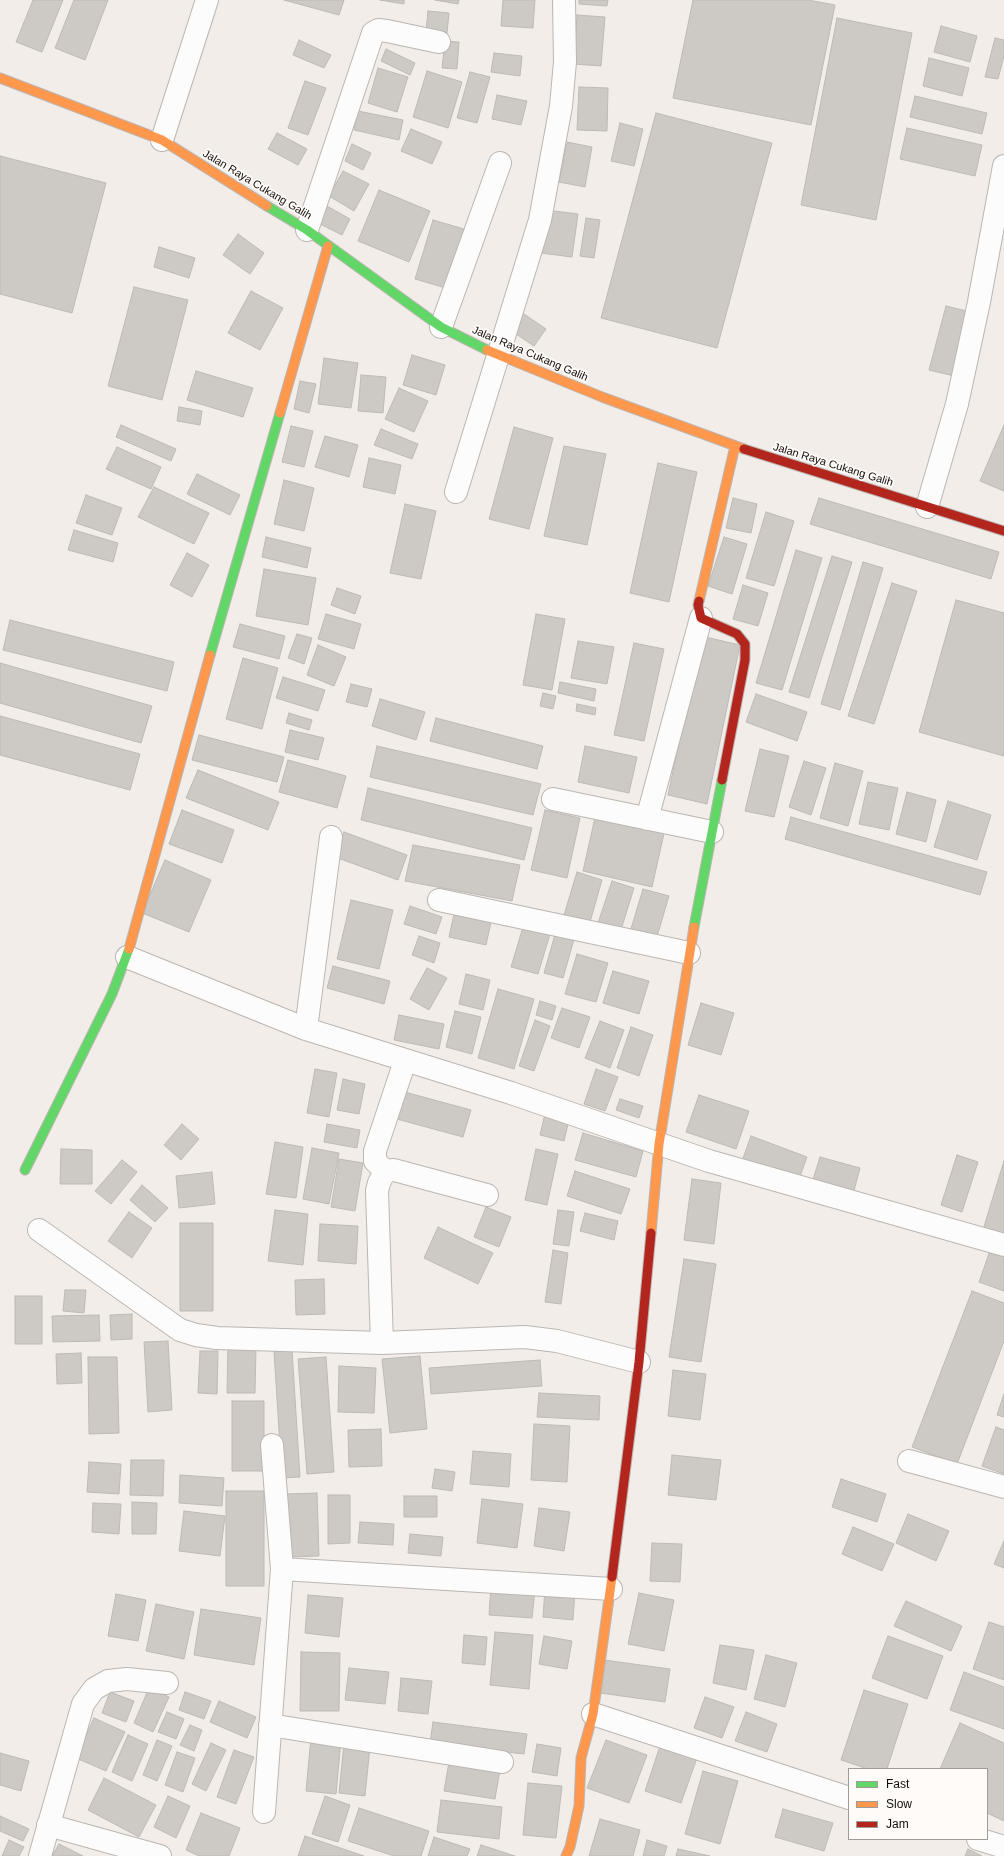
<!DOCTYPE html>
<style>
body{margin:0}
#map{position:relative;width:1004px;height:1856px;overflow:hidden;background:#f2ede8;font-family:Helvetica,sans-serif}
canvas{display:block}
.legend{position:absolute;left:848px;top:1768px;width:140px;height:72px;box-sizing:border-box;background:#fefbf8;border:1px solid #9f9c9a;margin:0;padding:5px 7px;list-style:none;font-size:12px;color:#100e0c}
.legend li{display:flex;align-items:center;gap:8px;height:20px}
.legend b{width:20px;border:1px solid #9f9c9a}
</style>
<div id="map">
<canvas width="1004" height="1856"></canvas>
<ul class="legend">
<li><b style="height:5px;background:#63d668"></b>Fast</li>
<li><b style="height:5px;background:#ff974d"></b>Slow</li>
<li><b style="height:5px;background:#b3261e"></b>Jam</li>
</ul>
</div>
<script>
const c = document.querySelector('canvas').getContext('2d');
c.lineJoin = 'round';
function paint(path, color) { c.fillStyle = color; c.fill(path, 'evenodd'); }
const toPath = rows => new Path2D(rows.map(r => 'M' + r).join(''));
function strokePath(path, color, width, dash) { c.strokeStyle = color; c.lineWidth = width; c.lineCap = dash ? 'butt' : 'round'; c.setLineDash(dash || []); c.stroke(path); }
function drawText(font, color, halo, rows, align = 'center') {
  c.font = font + ' Helvetica,sans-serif'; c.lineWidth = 3.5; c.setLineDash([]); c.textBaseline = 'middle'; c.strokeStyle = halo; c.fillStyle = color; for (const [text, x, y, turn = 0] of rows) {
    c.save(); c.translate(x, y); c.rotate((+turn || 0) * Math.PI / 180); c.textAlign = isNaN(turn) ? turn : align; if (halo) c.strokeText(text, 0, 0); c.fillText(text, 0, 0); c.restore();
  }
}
const building = toPath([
 [33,0,63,0,42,52,16,42,33,0],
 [74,0,108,0,85,60,55,48,74,0],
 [284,0,344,0,339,15,284,0],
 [380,0,404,0,404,4,380,0],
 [435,0,459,0,458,4,435,0],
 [503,0,535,0,533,28,501,26,503,0],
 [579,0,608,0,607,6,579,4,579,0],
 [693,0,808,0,835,5,811,125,673,98,693,0],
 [428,11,449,13,447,33,426,31,428,11],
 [577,15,605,17,601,66,574,64,577,15],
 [837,18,912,33,876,220,801,205,837,18],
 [941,26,977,36,970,62,934,52,941,26],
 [995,38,1004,40,1004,56,998,79,985,77,995,38],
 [299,40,331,55,324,68,293,55,299,40],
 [445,41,459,42,457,69,442,68,445,41],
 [386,49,415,63,410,75,381,61,386,49],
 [494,53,522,56,520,76,491,72,494,53],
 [929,58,969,68,962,96,923,86,929,58],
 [378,68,408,77,397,112,368,103,378,68],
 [427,71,462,82,448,128,413,117,427,71],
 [470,72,490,77,477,123,457,118,470,72],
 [305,81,326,88,308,135,288,128,305,81],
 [579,87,608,88,607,131,577,130,579,87],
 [497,95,527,101,521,125,492,119,497,95],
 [915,96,987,113,982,134,910,117,915,96],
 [358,111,403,120,399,140,354,130,358,111],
 [656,113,772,143,717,348,601,318,656,113],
 [620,123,643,129,634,166,611,161,620,123],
 [907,128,982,145,975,176,900,159,907,128],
 [411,129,442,142,432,164,401,151,411,129],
 [277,133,307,149,298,165,268,149,277,133],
 [567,142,592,147,585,187,559,182,567,142],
 [352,144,371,153,363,170,345,161,352,144],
 [0,156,106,183,72,313,0,294,0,156],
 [343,171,369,184,354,211,329,196,343,171],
 [379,190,430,211,409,262,358,241,379,190],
 [325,205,350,219,342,235,316,222,325,205],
 [546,210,578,214,572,257,541,253,546,210],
 [586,218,600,220,594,258,580,256,586,218],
 [433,220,464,229,446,288,415,279,433,220],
 [238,234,264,253,250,274,223,255,238,234],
 [159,247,195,258,189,278,154,267,159,247],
 [134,287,188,300,162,400,108,386,134,287],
 [251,291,283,308,260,350,228,333,251,291],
 [946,306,971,312,954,376,929,370,946,306],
 [521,312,546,329,534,346,510,330,521,312],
 [412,355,445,365,436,395,403,385,412,355],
 [324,358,358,363,351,408,318,404,324,358],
 [196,371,253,388,243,417,187,400,196,371],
 [361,375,386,377,383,413,358,411,361,375],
 [300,381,316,384,309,413,294,409,300,381],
 [399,388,428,401,414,432,385,419,399,388],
 [179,407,202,411,200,425,177,421,179,407],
 [121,425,176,449,171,461,116,437,121,425],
 [1004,425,1004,491,980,481,1004,425],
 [291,426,313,431,304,467,282,462,291,426],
 [514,427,553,438,529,529,489,519,514,427],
 [381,429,418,444,412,459,374,445,381,429],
 [325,436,358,445,349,477,315,467,325,436],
 [564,446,606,454,587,545,544,536,564,446],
 [117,447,161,467,151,489,106,469,117,447],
 [369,458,401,465,395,494,363,487,369,458],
 [658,463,697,472,669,602,630,593,658,463],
 [197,474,240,495,230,515,187,494,197,474],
 [284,480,314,488,304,531,274,524,284,480],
 [154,487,209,513,194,544,138,517,154,487],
 [86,495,122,508,112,535,76,523,86,495],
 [733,498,757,504,751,533,726,528,733,498],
 [819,498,999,552,991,579,810,524,819,498],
 [405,504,436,511,421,579,390,573,405,504],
 [766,512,794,521,774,586,746,578,766,512],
 [74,530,118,543,113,562,68,550,74,530],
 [266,537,311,548,307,568,262,557,266,537],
 [724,537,747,544,732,594,708,586,724,537],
 [796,550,822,558,782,690,756,683,796,550],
 [187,553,209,565,192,597,170,585,187,553],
 [832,556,852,562,809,698,789,692,832,556],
 [863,562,883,568,840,710,821,704,863,562],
 [264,569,316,578,308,625,256,616,264,569],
 [892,583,917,591,874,724,848,716,892,583],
 [743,585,768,593,758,626,733,619,743,585],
 [337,588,361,596,355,614,331,605,337,588],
 [956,600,1004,613,1004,756,919,732,956,600],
 [326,614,361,624,354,649,318,639,326,614],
 [536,614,565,619,552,690,523,685,536,614],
 [10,620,174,662,167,691,3,650,10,620],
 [240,624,285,636,279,659,233,647,240,624],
 [297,634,312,638,304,664,288,658,297,634],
 [701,636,740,645,707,804,668,795,701,636],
 [578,641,614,647,607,684,571,678,578,641],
 [634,643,664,649,644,741,614,735,634,643],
 [318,645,346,657,334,686,307,675,318,645],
 [243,658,278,668,262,729,226,719,243,658],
 [0,663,152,706,141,743,0,703,0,663],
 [283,677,325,690,318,711,276,698,283,677],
 [560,682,596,689,594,701,558,693,560,682],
 [351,684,372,689,367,707,346,702,351,684],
 [543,693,556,696,553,709,540,706,543,693],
 [756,694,807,712,797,741,746,722,756,694],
 [380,699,425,712,416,740,372,726,380,699],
 [577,704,596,708,595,715,576,711,577,704],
 [289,713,312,720,309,730,286,723,289,713],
 [0,716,140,754,130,790,0,755,0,716],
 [436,718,543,746,537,769,430,741,436,718],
 [290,730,324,738,318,760,285,752,290,730],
 [199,735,284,757,277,782,192,760,199,735],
 [377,746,541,784,533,815,370,777,377,746],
 [585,746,637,757,629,793,578,782,585,746],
 [760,749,789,756,774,817,745,811,760,749],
 [288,760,346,776,337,808,279,792,288,760],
 [804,761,826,768,811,815,789,807,804,761],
 [835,763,863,771,848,826,820,818,835,763],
 [198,770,279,802,268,830,186,798,198,770],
 [868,782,898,788,889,830,859,824,868,782],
 [368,788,532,828,524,860,361,820,368,788],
 [907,792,936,800,926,842,896,834,907,792],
 [948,801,991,815,977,860,934,847,948,801],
 [182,810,234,830,222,863,169,844,182,810],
 [545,810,580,818,567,878,531,870,545,810],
 [596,813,665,829,652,887,583,871,596,813],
 [791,817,987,872,980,895,785,839,791,817],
 [344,832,407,855,398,880,335,857,344,832],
 [413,845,520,865,512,901,405,881,413,845],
 [165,860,211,880,189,932,142,913,165,860],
 [577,872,602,880,590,922,564,915,577,872],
 [612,881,634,888,620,933,597,926,612,881],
 [643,889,669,896,656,940,630,932,643,889],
 [351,900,393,910,379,969,337,959,351,900],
 [410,906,442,917,436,934,404,924,410,906],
 [454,914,491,922,486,945,449,937,454,914],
 [523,927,550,934,538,974,511,967,523,927],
 [556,931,575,936,563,978,544,973,556,931],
 [419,936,440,943,434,963,412,955,419,936],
 [577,954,608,963,596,1002,565,994,577,954],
 [333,966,390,981,384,1004,327,988,333,966],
 [427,968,447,978,429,1010,410,999,427,968],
 [613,971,649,981,639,1014,603,1003,613,971],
 [466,974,490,980,483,1010,459,1004,466,974],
 [498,989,534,999,514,1069,478,1058,498,989],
 [540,1001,556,1006,552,1020,536,1015,540,1001],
 [701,1003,734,1013,721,1055,688,1045,701,1003],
 [562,1008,590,1017,579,1048,551,1038,562,1008],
 [455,1011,481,1017,472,1054,446,1047,455,1011],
 [399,1015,444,1024,439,1049,394,1040,399,1015],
 [535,1020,550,1026,534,1071,519,1066,535,1020],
 [600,1021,624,1030,610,1068,585,1058,600,1021],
 [631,1027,653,1035,639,1076,617,1068,631,1027],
 [315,1069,337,1073,329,1117,307,1113,315,1069],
 [596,1069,618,1077,605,1111,584,1104,596,1069],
 [343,1079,365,1084,359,1114,337,1110,343,1079],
 [401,1091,471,1110,463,1137,393,1118,401,1091],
 [699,1095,749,1111,736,1149,686,1132,699,1095],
 [620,1099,643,1106,639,1118,616,1110,620,1099],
 [545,1114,569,1120,564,1141,540,1135,545,1114],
 [182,1124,199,1139,181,1160,164,1145,182,1124],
 [327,1124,360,1130,357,1148,324,1142,327,1124],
 [583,1133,643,1151,636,1177,575,1160,583,1133],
 [751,1136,807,1157,798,1182,742,1161,751,1136],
 [275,1142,303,1147,296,1198,266,1194,275,1142],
 [312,1148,339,1153,329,1204,303,1199,312,1148],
 [61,1149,92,1150,92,1184,60,1184,61,1149],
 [536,1149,558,1154,547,1205,525,1200,536,1149],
 [957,1155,978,1162,962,1212,941,1205,957,1155],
 [820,1157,860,1168,852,1198,811,1186,820,1157],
 [339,1159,363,1163,355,1211,331,1207,339,1159],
 [122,1160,137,1172,111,1204,95,1191,122,1160],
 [1004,1161,1004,1240,982,1233,1004,1161],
 [575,1171,630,1189,621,1214,567,1196,575,1171],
 [212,1172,215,1204,179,1208,176,1176,212,1172],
 [692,1179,721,1183,714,1244,684,1240,692,1179],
 [142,1185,168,1208,155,1222,130,1200,142,1185],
 [486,1207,511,1217,499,1247,474,1237,486,1207],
 [275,1210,308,1214,303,1265,268,1261,275,1210],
 [558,1210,574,1212,569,1246,553,1244,558,1210],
 [129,1212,152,1228,132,1258,108,1241,129,1212],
 [585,1213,618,1221,614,1240,580,1231,585,1213],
 [180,1223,213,1223,213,1311,180,1311,180,1223],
 [320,1224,358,1226,356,1264,318,1261,320,1224],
 [438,1227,493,1253,478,1284,424,1258,438,1227],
 [991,1248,1004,1253,1004,1291,979,1282,991,1248],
 [553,1250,568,1253,561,1304,545,1302,553,1250],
 [684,1259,716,1264,701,1362,669,1357,684,1259],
 [324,1279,325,1314,296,1315,295,1280,324,1279],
 [65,1290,86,1290,84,1313,63,1311,65,1290],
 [972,1291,1004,1303,1004,1341,957,1464,912,1447,972,1291],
 [15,1296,42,1296,42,1344,15,1344,15,1296],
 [132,1314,132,1339,111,1340,110,1315,132,1314],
 [99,1315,100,1341,53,1342,52,1316,99,1315],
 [168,1341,172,1410,148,1412,144,1342,168,1341],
 [228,1346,256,1347,255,1393,227,1393,228,1346],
 [292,1350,300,1477,282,1478,274,1351,292,1350],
 [200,1351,218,1351,217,1394,198,1393,200,1351],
 [81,1353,82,1383,57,1384,56,1354,81,1353],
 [420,1356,427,1429,390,1433,382,1359,420,1356],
 [88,1357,117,1357,119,1433,89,1434,88,1357],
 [326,1357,334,1472,307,1474,298,1359,326,1357],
 [540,1360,542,1386,431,1394,429,1368,540,1360],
 [339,1366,376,1368,374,1413,338,1412,339,1366],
 [673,1370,706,1374,700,1420,668,1416,673,1370],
 [539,1393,600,1396,599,1420,537,1417,539,1393],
 [1004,1394,1004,1417,997,1415,1004,1394],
 [232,1401,264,1401,264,1471,232,1471,232,1401],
 [534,1424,570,1426,567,1482,531,1480,534,1424],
 [996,1427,1004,1430,1004,1474,982,1466,996,1427],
 [381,1429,382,1466,349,1467,348,1430,381,1429],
 [473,1451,511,1454,509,1487,470,1484,473,1451],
 [672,1455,721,1460,716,1500,668,1495,672,1455],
 [131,1460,164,1460,163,1496,130,1495,131,1460],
 [89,1462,121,1464,119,1494,87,1492,89,1462],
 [435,1469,455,1472,452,1491,432,1488,435,1469],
 [180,1475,224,1478,222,1506,179,1503,180,1475],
 [841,1479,886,1494,877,1522,832,1507,841,1479],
 [226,1491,264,1491,264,1586,226,1586,226,1491],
 [317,1493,319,1556,288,1557,286,1494,317,1493],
 [328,1495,350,1495,350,1543,328,1544,328,1495],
 [404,1496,437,1496,437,1517,404,1517,404,1496],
 [482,1499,523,1504,517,1548,477,1543,482,1499],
 [132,1502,157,1503,156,1534,132,1534,132,1502],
 [93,1503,121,1504,119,1534,92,1532,93,1503],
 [539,1508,570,1512,564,1551,534,1546,539,1508],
 [184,1511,225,1516,220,1556,179,1551,184,1511],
 [908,1514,949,1531,936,1561,896,1543,908,1514],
 [360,1522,394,1524,393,1545,358,1543,360,1522],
 [853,1527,894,1544,882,1571,842,1554,853,1527],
 [410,1534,443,1537,441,1556,408,1553,410,1534],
 [1004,1541,1004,1568,994,1564,1004,1541],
 [652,1543,682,1544,680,1582,650,1581,652,1543],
 [491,1586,535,1590,532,1618,489,1615,491,1586],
 [545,1589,575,1592,573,1620,543,1617,545,1589],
 [639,1593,674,1600,664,1651,628,1644,639,1593],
 [116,1594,146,1600,138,1641,108,1636,116,1594],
 [308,1595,343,1598,339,1637,305,1633,308,1595],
 [906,1601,962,1626,951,1651,894,1626,906,1601],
 [156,1604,194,1612,184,1659,146,1651,156,1604],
 [201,1609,261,1618,254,1665,194,1655,201,1609],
 [989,1622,1004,1627,1004,1680,973,1669,989,1622],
 [495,1632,533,1635,529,1689,490,1685,495,1632],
 [464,1635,487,1637,485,1665,462,1663,464,1635],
 [544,1636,572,1641,567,1669,539,1664,544,1636],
 [888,1636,943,1656,927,1699,872,1678,888,1636],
 [720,1645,754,1650,746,1690,713,1683,720,1645],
 [301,1652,340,1653,339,1711,300,1711,301,1652],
 [766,1655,797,1663,785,1707,754,1699,766,1655],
 [604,1660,670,1669,665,1702,600,1693,604,1660],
 [349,1668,389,1672,385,1704,345,1700,349,1668],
 [964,1672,1004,1687,1004,1729,950,1710,964,1672],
 [401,1678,432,1681,428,1714,398,1711,401,1678],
 [149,1688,169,1697,153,1732,134,1723,149,1688],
 [864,1690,908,1704,887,1769,868,1769,841,1760,864,1690],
 [110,1692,134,1701,126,1722,102,1713,110,1692],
 [185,1692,211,1701,204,1719,179,1710,185,1692],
 [705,1697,734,1707,722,1738,694,1728,705,1697],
 [219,1701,256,1717,247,1738,210,1722,219,1701],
 [167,1712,184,1719,176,1739,158,1732,167,1712],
 [746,1712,777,1724,767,1752,735,1741,746,1712],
 [94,1718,125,1732,106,1771,76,1758,94,1718],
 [433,1722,527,1734,524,1754,430,1743,433,1722],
 [960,1723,1004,1743,1004,1821,987,1813,987,1769,940,1769,960,1723],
 [190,1725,202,1730,194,1751,180,1745,190,1725],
 [128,1735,148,1744,132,1781,112,1772,128,1735],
 [311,1737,341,1740,336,1794,306,1791,311,1737],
 [157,1740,172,1746,157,1781,143,1775,157,1740],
 [606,1740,647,1755,629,1803,587,1788,606,1740],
 [211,1743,226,1750,206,1791,192,1784,211,1743],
 [344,1744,370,1747,365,1796,339,1793,344,1744],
 [537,1744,561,1748,557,1776,532,1772,537,1744],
 [660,1746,697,1758,681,1803,645,1791,660,1746],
 [234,1750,254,1757,236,1804,217,1797,234,1750],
 [177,1752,195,1758,183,1792,165,1785,177,1752],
 [0,1753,29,1761,21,1791,0,1785,0,1753],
 [449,1762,500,1770,495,1799,444,1791,449,1762],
 [703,1771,738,1781,720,1844,685,1834,703,1771],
 [104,1778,156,1805,139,1837,88,1810,104,1778],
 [528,1783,562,1786,556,1838,523,1835,528,1783],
 [168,1796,190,1806,176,1838,154,1827,168,1796],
 [325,1796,350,1805,338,1842,312,1834,325,1796],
 [441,1800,502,1807,499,1839,437,1832,441,1800],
 [359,1808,429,1831,421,1856,394,1856,348,1841,359,1808],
 [783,1809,833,1823,824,1851,775,1837,783,1809],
 [201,1813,240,1828,229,1856,199,1856,186,1850,201,1813],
 [0,1816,29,1829,23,1841,0,1831,0,1816],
 [600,1819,640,1830,633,1856,589,1856,600,1819],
 [305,1836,364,1856,298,1856,305,1836],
 [434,1837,470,1849,467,1856,428,1856,434,1837],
 [9,1840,24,1847,19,1856,2,1856,9,1840],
 [647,1840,667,1846,664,1856,643,1856,647,1840],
 [59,1844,83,1856,52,1856,59,1844],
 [481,1845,515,1856,477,1856,481,1845],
 [678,1849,710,1856,676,1856,678,1849],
 [968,1849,982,1856,965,1856,968,1849]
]);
paint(building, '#cdcac6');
strokePath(building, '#bdbab6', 1);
const street = toPath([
 [162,140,207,0],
 [307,230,373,33,378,30,387,31,439,42],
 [441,327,500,163],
 [456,492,540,220,561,106,565,62,564,0],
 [927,507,957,404,979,302,1004,166],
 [553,799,712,832],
 [647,819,701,618],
 [439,900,689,953],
 [127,957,306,1029,511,1093,709,1161,1004,1245],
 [306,1029,331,837],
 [385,1171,375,1161,375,1151,405,1061],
 [39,1230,180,1330,196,1335,217,1338,382,1343,525,1337,557,1341,639,1362],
 [382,1343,377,1191,379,1183,385,1171,394,1170,487,1195],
 [909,1461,1004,1487],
 [282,1569,611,1589],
 [593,1714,849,1798],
 [270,1725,502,1762],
 [264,1812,282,1569,272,1445],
 [48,1825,160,1856],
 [978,1839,1004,1847],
 [40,1856,83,1704,94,1689,108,1681,127,1679,167,1683]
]);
const fast = toPath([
 [267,206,307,230,441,327,487,350],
 [210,655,280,413],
 [694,927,722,780],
 [25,1170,112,994,129,949]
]);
const slow = toPath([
 [0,78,162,140,267,206],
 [487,350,602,397,744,449],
 [280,413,328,246],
 [699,601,735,446],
 [129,949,210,655],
 [651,1233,659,1144,694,927],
 [566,1856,570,1847,579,1806,581,1758,593,1714,612,1577]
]);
const jam = toPath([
 [744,449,1004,531],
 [699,601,698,605,701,618,737,634,745,644,745,660,722,780],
 [612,1577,639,1362,651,1233]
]);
strokePath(street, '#bab6b3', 24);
strokePath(fast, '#bab6b3', 11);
strokePath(slow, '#bab6b3', 11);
strokePath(jam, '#bab6b3', 11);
strokePath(street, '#fdfcfc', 22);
strokePath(fast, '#63d668', 9);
strokePath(slow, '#ff974d', 9);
strokePath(jam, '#b3261e', 9);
drawText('11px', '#100e0c', '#fefbf8', [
 ["Jalan Raya Cukang Galih",257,185,31],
 ["Jalan Raya Cukang Galih",530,354,23],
 ["Jalan Raya Cukang Galih",833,465,17]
]);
</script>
